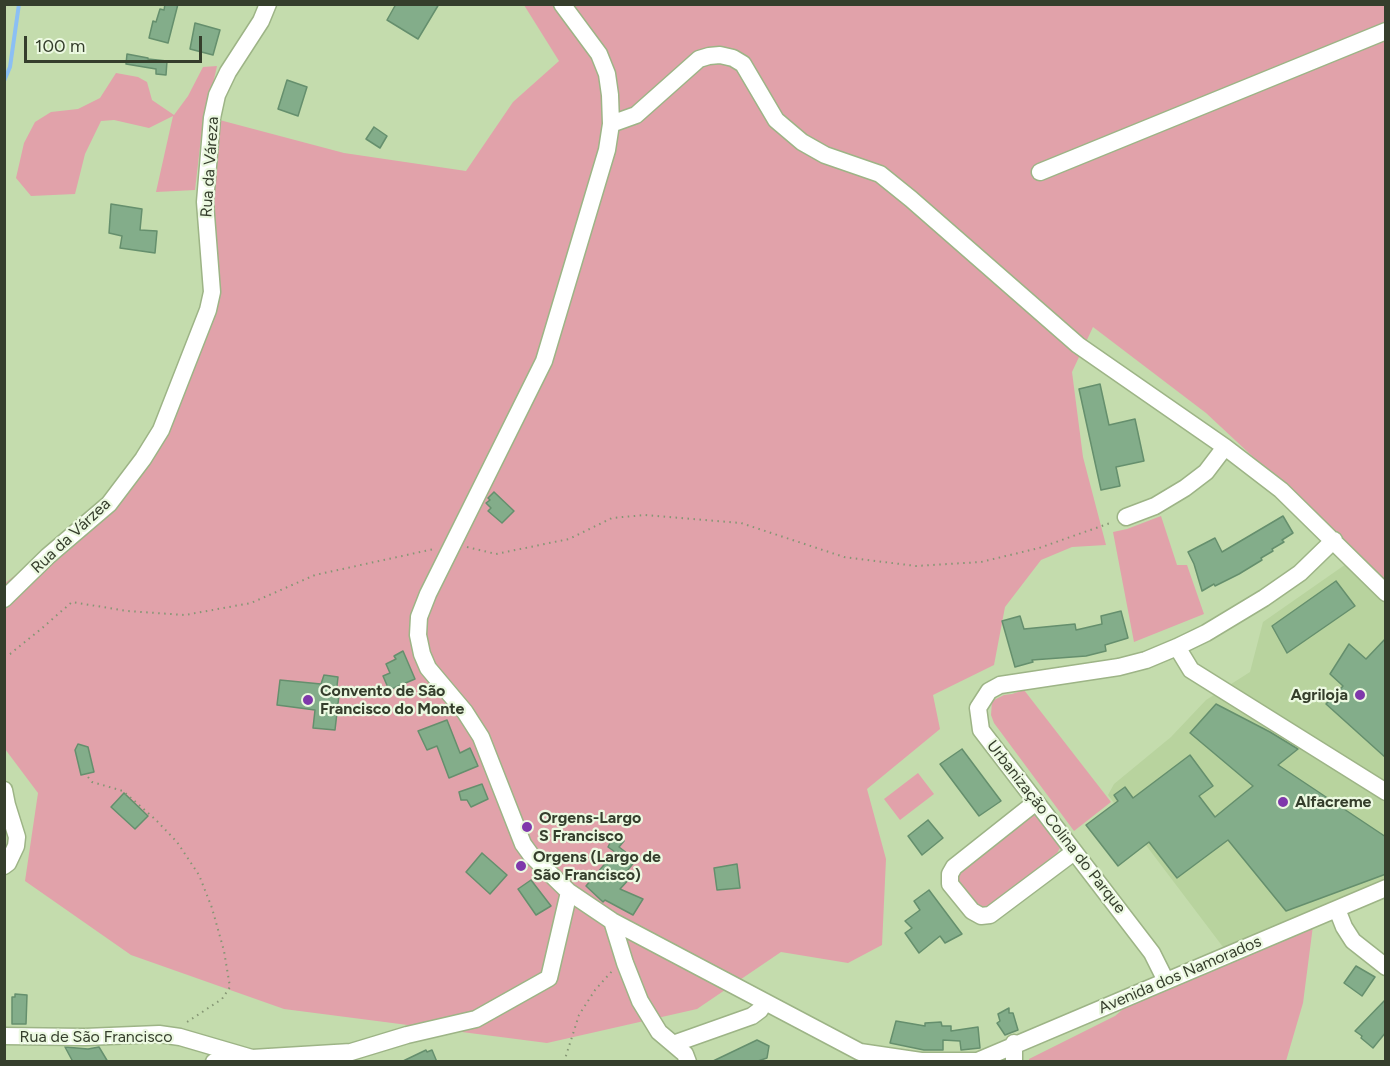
<!DOCTYPE html>
<meta charset="utf-8">
<style>
body{margin:0}
#map{position:relative;width:1390px;height:1066px;overflow:hidden;background:#c4dcad;font-family:Figtree,sans-serif}
canvas{display:block}
.frame{position:absolute;inset:0;border:6px solid #353e2c;pointer-events:none}
.scale{position:absolute;left:24px;top:36px;width:178px;height:27px;box-sizing:border-box;border:3px solid #353e2c;border-top:0;padding-left:8px;font-size:18px;line-height:21px;white-space:nowrap;color:#353e2c;-webkit-text-stroke:4px #ecf9e1;paint-order:stroke}
</style>
<div id="map">
<canvas width="1390" height="1066"></canvas>
<div class="frame"></div>
<div class="scale">100 m</div>
</div>
<script>
const c = document.querySelector('canvas').getContext('2d');
c.lineJoin = 'round';
function paint(path, color) { c.fillStyle = color; c.fill(path, 'evenodd'); }
const toPath = rows => new Path2D(rows.map(r => 'M' + r).join(''));
function strokePath(path, color, width, dash) { c.strokeStyle = color; c.lineWidth = width; c.lineCap = dash ? 'butt' : 'round'; c.setLineDash(dash || []); c.stroke(path); }
function drawText(font, color, halo, rows, align = 'center') {
  c.font = font + ' Figtree,sans-serif'; c.lineWidth = 4.5; c.setLineDash([]); c.textBaseline = 'middle'; c.strokeStyle = halo; c.fillStyle = color; for (const [text, x, y, turn = 0] of rows) {
    c.save(); c.translate(x, y); c.rotate((+turn || 0) * Math.PI / 180); c.textAlign = isNaN(turn) ? turn : align; if (halo) c.strokeText(text, 0, 0); c.fillText(text, 0, 0); c.restore();
  }
}
paint(toPath([
 [1359,555,1385,580,1385,888,1210,963,1223,947,1108,795,1114,784,1171,737,1206,700,1250,672,1263,622]
]), '#b8d39e');
paint(toPath([
 [524,5,1385,5,1385,580,1206,413,1093,327,1072,372,1083,457,1106,545,1072,547,1041,560,1005,607,994,665,933,695,940,729,867,789,886,859,882,945,848,963,781,952,697,1009,547,1043,284,1009,131,955,25,881,38,793,5,749,5,583,109,504,183,373,212,292,212,118,344,153,466,171,513,102,559,61],
 [217,66,201,138,195,190,156,192,173,116,149,128,114,120,101,121,85,154,75,194,31,196,16,178,24,143,35,122,51,112,78,109,100,98,116,73,138,77,147,82,152,100,174,115,188,96,203,67],
 [1161,516,1177,565,1187,565,1204,614,1134,642,1113,532,1127,529],
 [1024,690,1111,802,1074,831,994,723,991,715,992,701,1004,695,1012,694],
 [918,773,934,794,900,820,884,799],
 [1036,815,1059,842,1060,848,1057,853,988,908,981,911,956,883,957,871,1029,816],
 [1314,918,1303,1003,1286,1061,1029,1062,1029,1059,1115,1016,1144,991]
]), '#e1a2aa');
strokePath(toPath([
 [4,81,10,67,19,4]
]), '#8bbff4', 4);
const building = toPath([
 [165,4,178,4,168,43,149,38,153,21,156,22,160,9,164,10,165,4],
 [396,4,439,4,418,39,387,20,396,4],
 [195,23,220,30,213,55,190,49,195,23],
 [127,54,148,58,148,59,167,61,166,75,156,74,156,69,126,64,127,54],
 [287,80,307,87,298,116,278,109,287,80],
 [374,127,387,136,380,148,366,139,374,127],
 [111,204,142,209,140,230,157,231,155,253,120,248,122,236,109,233,111,204],
 [1100,384,1109,425,1135,419,1144,461,1116,467,1120,486,1101,490,1079,389,1100,384],
 [494,492,514,511,502,523,488,511,491,508,486,503,490,500,488,498,494,492],
 [1283,516,1293,533,1282,540,1284,542,1272,549,1273,551,1261,558,1262,560,1239,574,1215,586,1214,584,1202,591,1194,564,1188,552,1215,538,1222,552,1283,516],
 [1336,581,1355,606,1287,653,1272,626,1336,581],
 [1121,611,1128,638,1105,645,1106,651,1086,656,1032,660,1033,662,1015,667,1002,621,1020,616,1024,629,1075,624,1076,630,1102,624,1101,616,1121,611],
 [1386,638,1386,758,1326,704,1343,686,1330,674,1349,644,1366,659,1386,638],
 [403,651,415,679,389,690,383,676,390,673,386,664,396,659,394,656,403,651],
 [324,675,338,677,336,695,339,695,335,730,313,728,315,710,277,705,280,680,321,684,324,675],
 [1216,704,1270,732,1298,749,1278,765,1386,837,1386,874,1286,911,1228,840,1177,878,1149,842,1118,866,1086,825,1118,801,1114,795,1125,787,1133,798,1190,755,1213,786,1199,796,1215,817,1253,786,1190,733,1216,704],
 [447,720,460,753,470,748,478,766,449,778,437,746,427,750,418,731,447,720],
 [78,744,88,747,94,772,81,775,75,750,78,744],
 [962,749,1001,801,979,816,940,764,962,749],
 [482,784,488,799,471,807,467,800,461,800,459,792,482,784],
 [124,793,148,816,135,829,111,807,124,793],
 [928,820,943,838,922,855,908,836,928,820],
 [614,835,624,841,619,847,636,860,627,871,632,876,620,889,643,899,633,915,605,900,603,902,586,886,615,852,608,847,614,835],
 [482,853,507,875,490,894,466,872,482,853],
 [737,864,740,888,717,890,714,868,737,864],
 [531,880,551,906,536,915,518,889,531,880],
 [929,890,962,934,945,943,940,936,919,953,905,933,912,928,905,921,920,910,914,901,929,890],
 [1356,966,1375,977,1362,996,1344,983,1356,966],
 [15,994,27,995,26,1024,12,1024,12,997,15,997,15,994],
 [1386,999,1386,1032,1373,1048,1361,1038,1362,1036,1355,1031,1386,999],
 [1009,1008,1009,1013,1013,1013,1018,1030,1005,1035,997,1023,1000,1021,998,1014,1009,1008],
 [896,1021,925,1026,925,1023,941,1022,942,1026,951,1026,951,1031,978,1027,980,1048,961,1050,960,1041,943,1040,943,1050,924,1050,890,1043,896,1021],
 [757,1040,769,1046,767,1058,755,1062,711,1062,757,1040],
 [65,1047,88,1049,99,1047,108,1062,73,1062,65,1047],
 [426,1050,427,1052,432,1050,437,1062,401,1062,426,1050]
]);
paint(building, '#83ad8a');
strokePath(building, '#658f6d', 1.5);
const minor = toPath([
 [562,4,599,54,607,74,610,95,611,124,607,150,544,361,428,594,419,617,418,635,422,654,428,668,465,712,481,737,523,844,531,855,569,892,612,921,860,1052,921,1061,976,1061],
 [611,124,636,115,699,59,709,56,720,55,733,58,743,64,776,120,802,142,825,155,880,174,911,199,1078,345,1225,447,1281,490,1386,593],
 [1040,172,1386,31],
 [1126,517,1155,506,1185,488,1206,472,1225,447],
 [4,599,48,556,109,504,143,459,161,430,208,310,212,292,205,202,212,118,217,95,228,72,261,21,268,4],
 [1177,647,1191,670,1386,792],
 [4,790,7,805,17,837,16,846,8,863,4,866],
 [1036,802,954,867,950,874,950,884,972,911,981,916,990,915,1074,852],
 [1337,909,1344,927,1353,941,1386,967],
 [612,921,625,963,640,1001,659,1032,685,1054,688,1062],
 [1166,981,1152,953,981,730,978,708,989,691,1000,685,1119,667,1146,660,1177,647,1206,633,1264,598,1300,573,1334,540],
 [4,1036,85,1037,159,1034,180,1037,252,1058,351,1052,407,1035,476,1019,549,978,569,892],
 [673,1044,752,1016,760,1010,765,1002],
 [214,1062,242,1059],
 [975,1062,1386,888],
 [1014,1062,1014,1043]
]);
strokePath(minor, '#9db486', 19);
strokePath(toPath([
 [467,547,496,554,569,539,612,518,645,515,741,523,844,557,916,566,981,562,1039,548,1113,522],
 [4,655,10,654,41,629,72,602,127,611,185,615,251,603,315,575,434,549],
 [88,777,92,782,123,791,155,819,177,842,199,875,212,908,224,951,230,987,222,999,184,1024],
 [564,1062,579,1015,595,990,613,970]
]), '#859674', 2, [1.5, 4.5]);
strokePath(minor, '#fff', 16);
for (const [x, y, r, color] of [
 [1360,695,6,"#7f38ab"],
 [308,700,6,"#7f38ab"],
 [1283,802,6,"#7f38ab"],
 [527,827,6,"#7f38ab"],
 [521,866,6,"#7f38ab"]
]) { const dot = new Path2D(); dot.arc(x, y, r, 0, 2 * Math.PI); c.fillStyle = color; c.fill(dot); strokePath(dot, '#ecf9e1', 2); }
drawText('16px', '#353e2c', '#ecf9e1', [
 ["Rua da Váreza",210,167,-86],
 ["Rua da Várzea",71,536,-43],
 ["Urbanização Colina do Parque",1056,827,52],
 ["Avenida dos Namorados",1180,975,-23],
 ["Rua de São Francisco",96,1037]
]);
drawText('bold 16px', '#353e2c', '#ecf9e1', [
 ["Convento de São",320,691],
 ["Francisco do Monte",320,709],
 ["Agriloja",1348,695,"right"],
 ["Alfacreme",1295,802],
 ["Orgens-Largo",539,818],
 ["S Francisco",539,836],
 ["Orgens (Largo de",533,857],
 ["São Francisco)",533,875]
], 'left');
</script>
